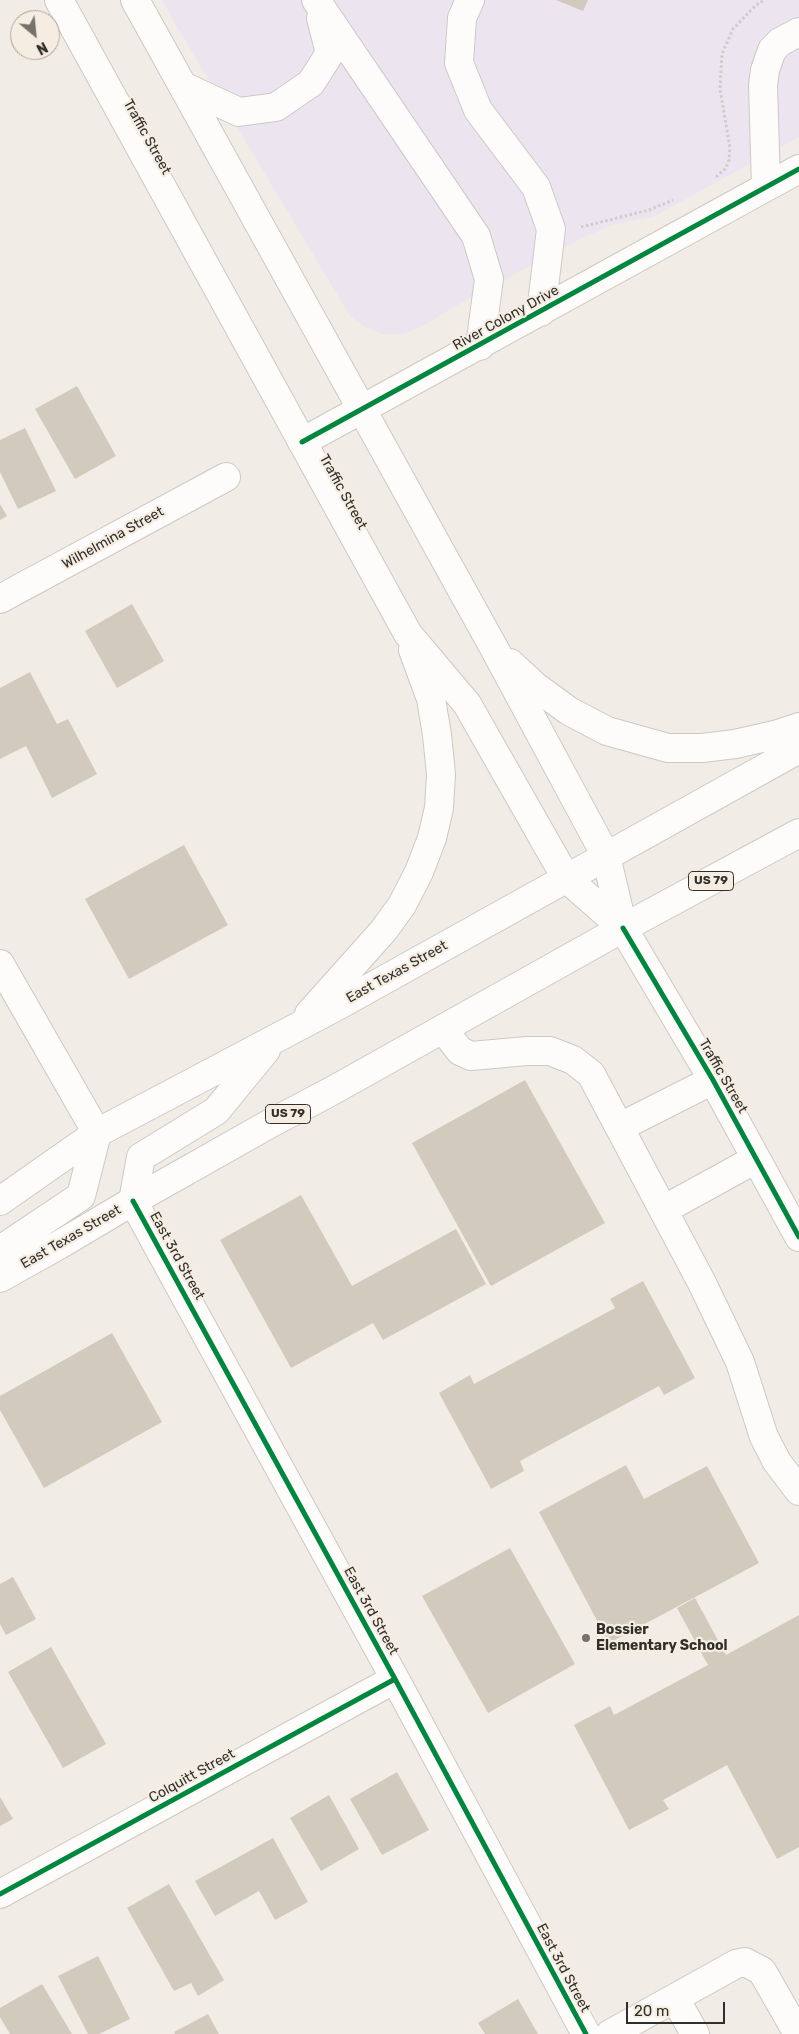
<!DOCTYPE html>
<style>
body{margin:0}
#map{position:relative;width:799px;height:2034px;overflow:hidden;background:#f1ece6;font-family:Rubik,sans-serif}
canvas{display:block}
.north{position:absolute;left:10px;top:10px;width:50px;height:50px;box-sizing:border-box;background:#f5ede2;border:1px solid #a7a199;border-radius:50%;rotate:152deg;font-size:14px;font-weight:700;line-height:20px;text-align:center;color:#322f2b}
.north::after{content:'';display:block;margin:auto;width:18px;height:22px;background:#75716c;clip-path:polygon(50% 0,100% 100%,50% 72%,0 100%)}
.scale{position:absolute;left:626px;top:2002px;width:99px;height:22px;box-sizing:border-box;border:2px solid #322f2b;border-top:0;padding-left:6px;font-size:15px;line-height:18px;white-space:nowrap;color:#322f2b;-webkit-text-stroke:4px #f5ede2;paint-order:stroke}
</style>
<div id="map">
<canvas width="799" height="2034"></canvas>
<div class="north">N</div>
<div class="scale">20 m</div>
</div>
<script>
const c = document.querySelector('canvas').getContext('2d');
c.lineJoin = 'round';
function paint(path, color) { c.fillStyle = color; c.fill(path, 'evenodd'); }
const toPath = rows => new Path2D(rows.map(r => 'M' + r).join(''));
function strokePath(path, color, width, dash) { c.strokeStyle = color; c.lineWidth = width; c.lineCap = dash ? 'butt' : 'round'; c.setLineDash(dash || []); c.stroke(path); }
function drawText(font, color, halo, rows, align = 'center') {
  c.font = font + ' Rubik,sans-serif'; c.lineWidth = 4.5; c.setLineDash([]); c.textBaseline = 'middle'; c.strokeStyle = halo; c.fillStyle = color; for (const [text, x, y, turn = 0] of rows) {
    c.save(); c.translate(x, y); c.rotate((+turn || 0) * Math.PI / 180); c.textAlign = isNaN(turn) ? turn : align; if (halo) c.strokeText(text, 0, 0); c.fillText(text, 0, 0); c.restore();
  }
}
paint(toPath([
 [161,0,799,0,799,137,655,216,613,225,586,236,452,308,423,326,403,334,382,334,365,327,350,316]
]), '#ece5ef');
paint(toPath([
 [556,0,588,0,583,11],
 [77,386,116,456,75,479,35,409],
 [25,428,56,491,18,509,0,472,0,440],
 [0,504,7,516,0,520],
 [132,604,164,661,117,688,85,631],
 [30,672,57,724,68,719,97,774,52,798,26,746,0,759,0,688],
 [184,845,228,925,129,979,85,899],
 [525,1080,605,1223,491,1286,412,1143],
 [301,1195,352,1286,456,1229,486,1284,383,1340,373,1323,291,1368,220,1240],
 [643,1281,695,1378,664,1395,659,1386,520,1461,524,1471,491,1489,439,1393,470,1375,474,1384,615,1308,610,1299],
 [112,1333,162,1422,44,1488,0,1410,0,1396],
 [626,1465,644,1499,707,1466,759,1563,609,1643,539,1512],
 [510,1548,575,1664,488,1713,422,1596],
 [13,1577,36,1619,6,1635,0,1624,0,1584],
 [695,1598,726,1655,799,1615,799,1847,777,1859,727,1765,663,1800,669,1809,629,1830,574,1725,610,1706,614,1715,708,1665,677,1608],
 [51,1647,106,1744,63,1768,8,1672],
 [397,1772,429,1830,382,1855,350,1799],
 [329,1795,359,1849,321,1871,290,1818],
 [0,1797,13,1819,0,1826],
 [273,1838,308,1902,275,1920,259,1891,215,1916,195,1881],
 [169,1884,224,1980,198,1996,191,1983,174,1991,127,1908],
 [98,1956,130,2019,99,2034,88,2034,58,1976],
 [42,1984,72,2034,10,2034,0,2017,0,2008],
 [518,1999,538,2034,485,2034,478,2023],
 [208,2014,219,2034,175,2034,174,2032]
]), '#d3cabe');
const minor = toPath([
 [316,0,476,236,489,279,480,346],
 [470,0,462,18,459,63,478,110,536,187,551,229,541,312],
 [183,86,239,112,276,107,311,83,330,53,321,18],
 [766,187,763,85,765,70,772,50,780,42,799,32],
 [302,442,799,169],
 [0,599,226,477],
 [623,928,713,1080,799,1237],
 [0,964,97,1133],
 [443,1029,460,1051,471,1056,527,1051,550,1051,573,1060,591,1074,702,1283,740,1362,764,1437,777,1462,799,1491],
 [620,1127,713,1080],
 [133,1201,395,1679,586,2034],
 [663,1210,756,1159],
 [0,1894,395,1679],
 [675,1998,695,2034],
 [610,2034,736,1964,745,1962,762,1971,798,2034]
]);
const major = toPath([
 [59,0,408,634,467,704,566,878,623,928],
 [135,0,494,648,606,856,623,928],
 [510,663,536,687,569,711,607,731,668,748,702,748,735,744,775,735,799,727],
 [309,1014,384,930,402,905,419,872,432,838,439,808,441,774,437,735,431,699,413,650],
 [0,1201,97,1133,339,1005,799,749],
 [133,1201,141,1157,216,1111,266,1050],
 [0,1250,81,1196,97,1133],
 [0,1278,59,1245,133,1201,271,1123,330,1092,623,928,799,833]
]);
strokePath(minor, '#ccc9c4', 30);
strokePath(major, '#ccc9c4', 30);
strokePath(toPath([
 [716,177,726,168,729,160,730,148,720,89,722,54,733,29,755,6,764,0],
 [581,227,649,210,673,200]
]), '#cecdcb', 3, [2.5, 2.5]);
strokePath(minor, '#fdfcfb', 28);
strokePath(major, '#fdfcfb', 28);
strokePath(toPath([
 [302,442,799,169],
 [623,928,713,1080,799,1237],
 [133,1201,395,1679,586,2034],
 [0,1894,395,1679]
]), '#00873e', 5);
for (const [x, y, r, color] of [
 [586,1638,5,"#75716c"]
]) { const dot = new Path2D(); dot.arc(x, y, r, 0, 2 * Math.PI); c.fillStyle = color; c.fill(dot); strokePath(dot, '#f5ede2', 2); }
for (const [x, y, w] of [
 [711,881,45],
 [288,1114,45]
]) { const box = new Path2D(); box.roundRect(x - w / 2, y - 9.5, w, 19, 4); c.fillStyle = '#f5ede2'; c.fill(box); strokePath(box, '#322f2b', 1); }
drawText('bold 12px', '#322f2b', null, [
 ["US 79",711,881],
 ["US 79",288,1114]
]);
drawText('14px', '#322f2b', '#f5ede2', [
 ["Traffic Street",147,137,61],
 ["River Colony Drive",506,318,-29],
 ["Traffic Street",343,492,61],
 ["Wilhelmina Street",113,538,-29],
 ["East Texas Street",397,972,-29],
 ["Traffic Street",723,1076,60],
 ["East Texas Street",71,1237,-30],
 ["East 3rd Street",177,1256,61],
 ["East 3rd Street",371,1611,61],
 ["Colquitt Street",192,1776,-29],
 ["East 3rd Street",563,1968,62]
]);
drawText('bold 14px', '#322f2b', '#f5ede2', [
 ["Bossier",596,1630],
 ["Elementary School",596,1646]
], 'left');
</script>
